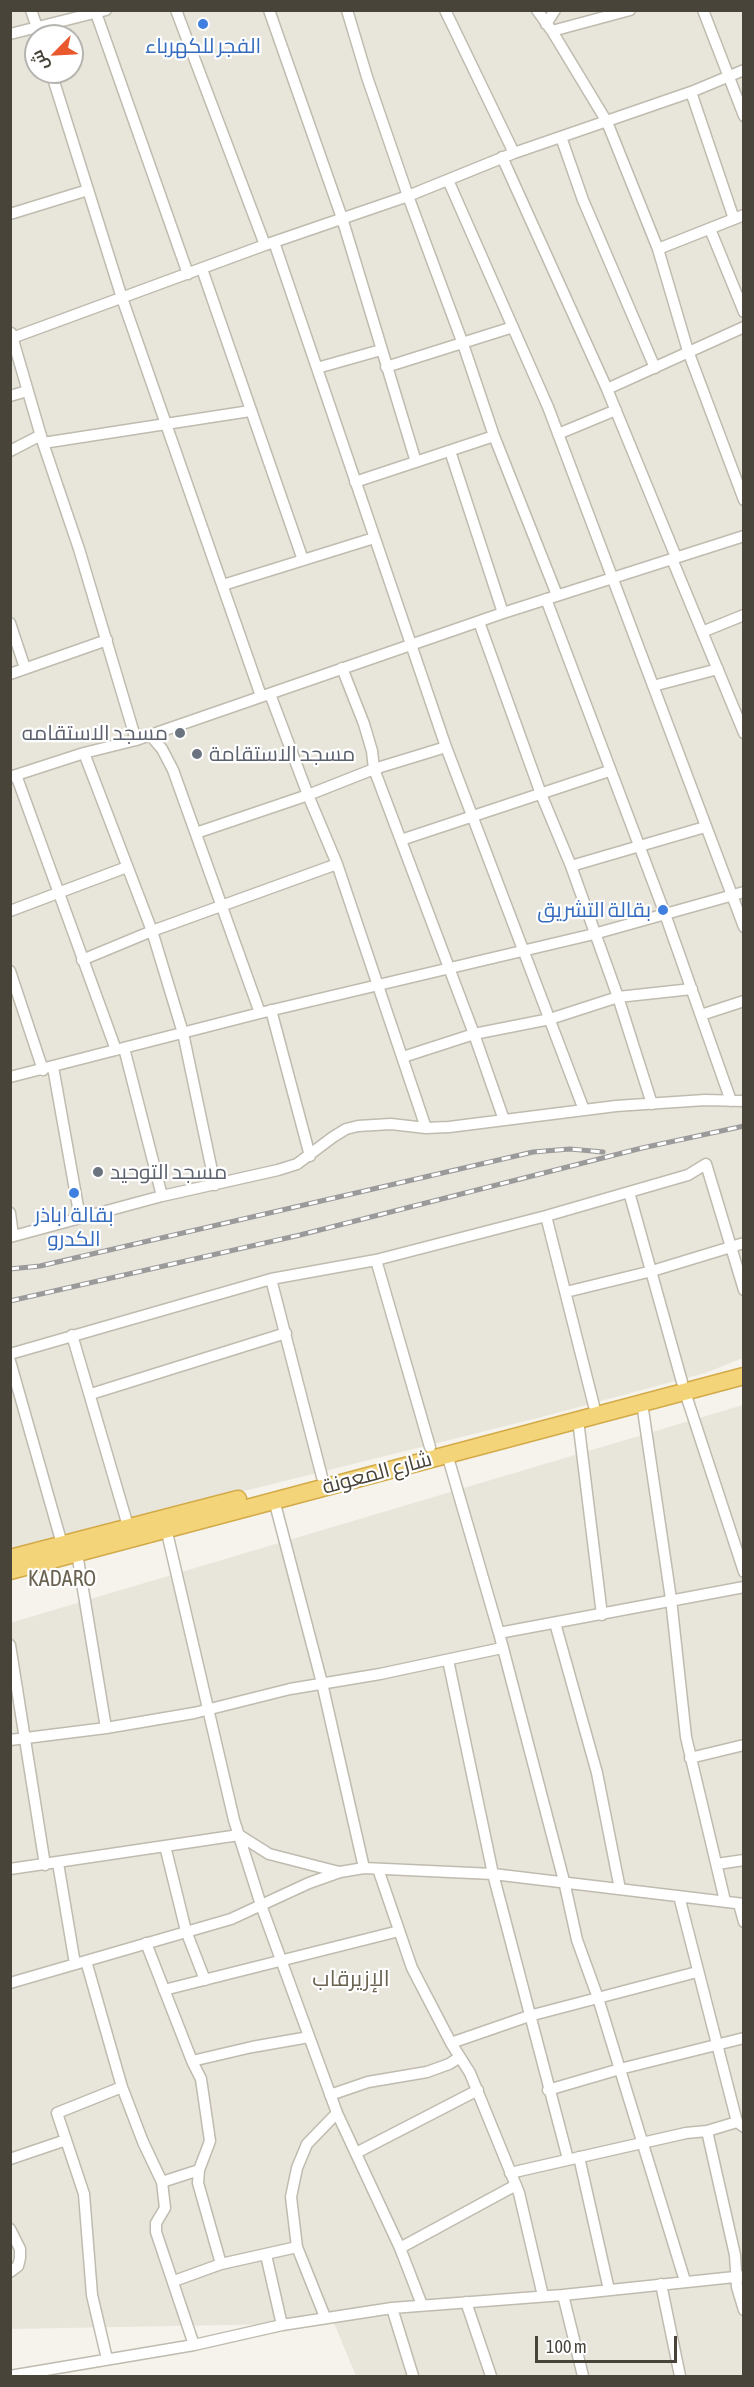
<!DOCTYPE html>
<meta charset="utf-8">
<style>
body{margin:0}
#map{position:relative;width:754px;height:2387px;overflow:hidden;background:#f5f3ec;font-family:"Asap Condensed",Cairo,sans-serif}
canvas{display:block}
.frame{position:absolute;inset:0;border:12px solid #49443a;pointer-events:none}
.north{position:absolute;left:24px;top:24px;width:60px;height:60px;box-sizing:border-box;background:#fff;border:2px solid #b6b4b0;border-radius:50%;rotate:246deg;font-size:16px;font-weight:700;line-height:24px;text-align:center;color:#49443a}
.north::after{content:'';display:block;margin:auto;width:21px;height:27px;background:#ea582e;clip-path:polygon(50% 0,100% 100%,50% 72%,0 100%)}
.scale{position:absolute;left:535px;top:2336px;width:142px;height:27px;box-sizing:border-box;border:3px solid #49443a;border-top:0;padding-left:8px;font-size:18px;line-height:21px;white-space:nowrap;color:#49443a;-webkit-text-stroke:4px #fff;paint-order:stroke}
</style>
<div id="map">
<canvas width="754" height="2387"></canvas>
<div class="frame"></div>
<div class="north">ش</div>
<div class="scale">100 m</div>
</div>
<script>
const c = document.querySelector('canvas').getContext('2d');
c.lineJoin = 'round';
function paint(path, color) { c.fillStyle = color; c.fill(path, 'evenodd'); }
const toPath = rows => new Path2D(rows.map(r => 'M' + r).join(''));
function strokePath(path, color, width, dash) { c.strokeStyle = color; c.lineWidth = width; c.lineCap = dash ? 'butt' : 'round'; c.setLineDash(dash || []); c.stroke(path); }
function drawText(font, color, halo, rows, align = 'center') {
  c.font = font + ' "Asap Condensed",Cairo,sans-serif'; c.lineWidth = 4.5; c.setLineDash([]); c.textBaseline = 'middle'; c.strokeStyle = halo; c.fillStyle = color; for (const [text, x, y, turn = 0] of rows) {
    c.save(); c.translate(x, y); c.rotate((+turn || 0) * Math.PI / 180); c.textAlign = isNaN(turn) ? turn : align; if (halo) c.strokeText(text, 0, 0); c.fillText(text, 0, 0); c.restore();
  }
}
paint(toPath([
 [10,11,744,11,743,1358,705,1373,534,1419,11,1549],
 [36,36,72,36,72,72,36,72],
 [743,1405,743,2376,356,2376,334,2323,11,2329,10,1623]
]), '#e8e5db');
const minor = toPath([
 [31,10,40,36],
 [176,10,265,245],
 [269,10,342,218,416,462],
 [347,10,367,77,408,196,463,344,494,436,557,595],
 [445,10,514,153],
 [537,10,552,31,607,122,658,249,688,351,744,500],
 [703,10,744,116],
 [96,13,188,274],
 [546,24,555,10],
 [552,31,630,10],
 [10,34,106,10],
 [51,72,122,298,261,696],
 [691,92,734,219],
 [561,137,583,200,655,368],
 [502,157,607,389,676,557],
 [448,180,548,407,744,927],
 [10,214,88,190],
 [710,229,744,312],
 [274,242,446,747,584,1110],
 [658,249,744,215],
 [202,269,303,560],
 [11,333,43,443,79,549,136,740],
 [12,338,265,245,408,196,514,153,691,92,744,70],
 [386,367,513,327],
 [317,368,381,350],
 [607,389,744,327],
 [10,396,27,391],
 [558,434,616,410],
 [43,443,250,411],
 [10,451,41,435],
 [450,451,503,613],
 [355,482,494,436],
 [672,559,744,733],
 [223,585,374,538],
 [546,599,665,914,731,1101],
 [479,622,541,794,571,866,618,997,652,1104],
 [10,623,25,668],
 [702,632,744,615],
 [342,668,364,724,372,751,374,769,474,1034,504,1120],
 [10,674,107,640],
 [653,686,718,669],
 [270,694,308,795,337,864,426,1128],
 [150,735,162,749,173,770,260,1013],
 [84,753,152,931,183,1033,215,1185],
 [16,775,116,1050],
 [10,777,84,753,136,740,503,613,744,536],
 [196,833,308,795,374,769,446,747],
 [401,840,609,771],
 [571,866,705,827],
 [10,911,127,867],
 [82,960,152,931,337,864],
 [10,971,43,1070],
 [271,1010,310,1156],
 [701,1015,744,1001],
 [124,1048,162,1196],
 [403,1057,474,1034,550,1019,618,997,692,989],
 [53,1067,80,1218],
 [10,1077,260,1013,594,934,744,892],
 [629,1192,682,1382],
 [10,1213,13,1236],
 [546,1216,594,1406],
 [10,1237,162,1196,278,1170,297,1164,333,1137,346,1129,358,1126,391,1124,426,1128,449,1127,616,1106,705,1100,744,1101],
 [376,1260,430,1447],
 [271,1279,322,1477],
 [566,1292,652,1271,744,1243],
 [72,1335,128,1526],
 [10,1354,271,1279,376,1260,546,1216,688,1175,706,1164,744,1290],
 [10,1361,62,1544],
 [685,1392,744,1572],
 [91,1394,286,1333],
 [642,1403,671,1599,686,1737,725,1901],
 [578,1420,602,1615],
 [447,1454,499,1633,564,1881,577,1940,598,1998,685,2281],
 [274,1500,322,1683,364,1868],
 [165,1524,234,1820,261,1905,337,2113,400,2248,422,2305],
 [77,1553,106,1728],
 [555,1623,597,1773,620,1889],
 [499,1633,744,1587],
 [10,1645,45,1865],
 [448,1660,493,1874,568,2159],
 [10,1740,106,1728,194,1713,290,1689,380,1674,502,1648],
 [690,1758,744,1745],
 [165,1846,186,1931,205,1980],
 [58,1863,75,1964],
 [717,1864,744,1860],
 [10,1869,239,1835,269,1854,339,1872],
 [378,1869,412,1968,451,2043,470,2073,519,2193,543,2296],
 [679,1896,737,2122],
 [739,1904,744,1922],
 [146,1943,192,2061,201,2079,210,2141,199,2170,198,2183,221,2264],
 [86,1961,122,2087,143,2142,162,2182,165,2208,156,2223,156,2232,194,2345],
 [10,1983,231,1919,309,1883,340,1872,364,1868,493,1874,744,1904],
 [164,1990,399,1931],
 [451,2043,529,2016,697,1972],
 [192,2061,252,2047,309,2037],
 [548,2090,620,2069,744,2038],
 [330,2095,368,2082,427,2072,449,2064,460,2057],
 [707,2131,735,2255,737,2287,744,2310],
 [356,2153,478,2090],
 [579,2157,609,2290],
 [10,2159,66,2140],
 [510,2173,686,2133,707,2131,737,2122,744,2127],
 [162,2182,199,2170],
 [10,2229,20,2249,20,2258,18,2266,10,2272],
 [400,2248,516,2185],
 [266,2255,282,2325],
 [174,2281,221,2264,297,2247],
 [661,2284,680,2376],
 [563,2295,583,2376],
 [466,2302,491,2376],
 [392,2308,413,2376],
 [325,2317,297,2247,291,2197,297,2168,307,2144,337,2113],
 [107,2359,92,2295,84,2194,57,2113,122,2087],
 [10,2376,194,2345,282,2325,392,2308,563,2295,744,2276]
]);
const highway = toPath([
 [10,1558,238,1499],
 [10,1571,744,1376]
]);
strokePath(minor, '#c0bbaf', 13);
strokePath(highway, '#d3aa48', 19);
strokePath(minor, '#fff', 10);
strokePath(highway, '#f4d479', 16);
const rail = toPath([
 [10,1269,40,1266,533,1152,570,1149,603,1152],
 [10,1301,300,1235,642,1148,744,1126]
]);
strokePath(rail, '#9a9a9a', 5);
strokePath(rail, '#fff', 3, [9]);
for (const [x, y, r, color] of [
 [203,24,6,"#3f7fe0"],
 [180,733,6,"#6b7280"],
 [197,754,6,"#6b7280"],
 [663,910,6,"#3f7fe0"],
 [98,1172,6,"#6b7280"],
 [74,1193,6,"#3f7fe0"]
]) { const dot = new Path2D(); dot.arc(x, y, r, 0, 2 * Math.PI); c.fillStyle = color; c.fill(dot); strokePath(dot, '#fff', 2); }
drawText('21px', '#366cbe', '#fff', [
 ["الفجر للكهرباء",203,46],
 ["بقالة التشريق",651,910,"right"],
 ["بقالة اباذر",74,1215],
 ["الكدرو",74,1239]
]);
drawText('21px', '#5b616d', '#fff', [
 ["مسجد الاستقامه",168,733,"right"],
 ["مسجد الاستقامة",209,754],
 ["مسجد التوحيد",110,1172]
], 'left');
drawText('21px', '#49443a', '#fff', [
 ["شارع المعونة",377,1473,-15]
]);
drawText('22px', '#6b6352', '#fff', [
 ["KADARO",62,1579],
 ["الإزيرقاب",351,1979]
]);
</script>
